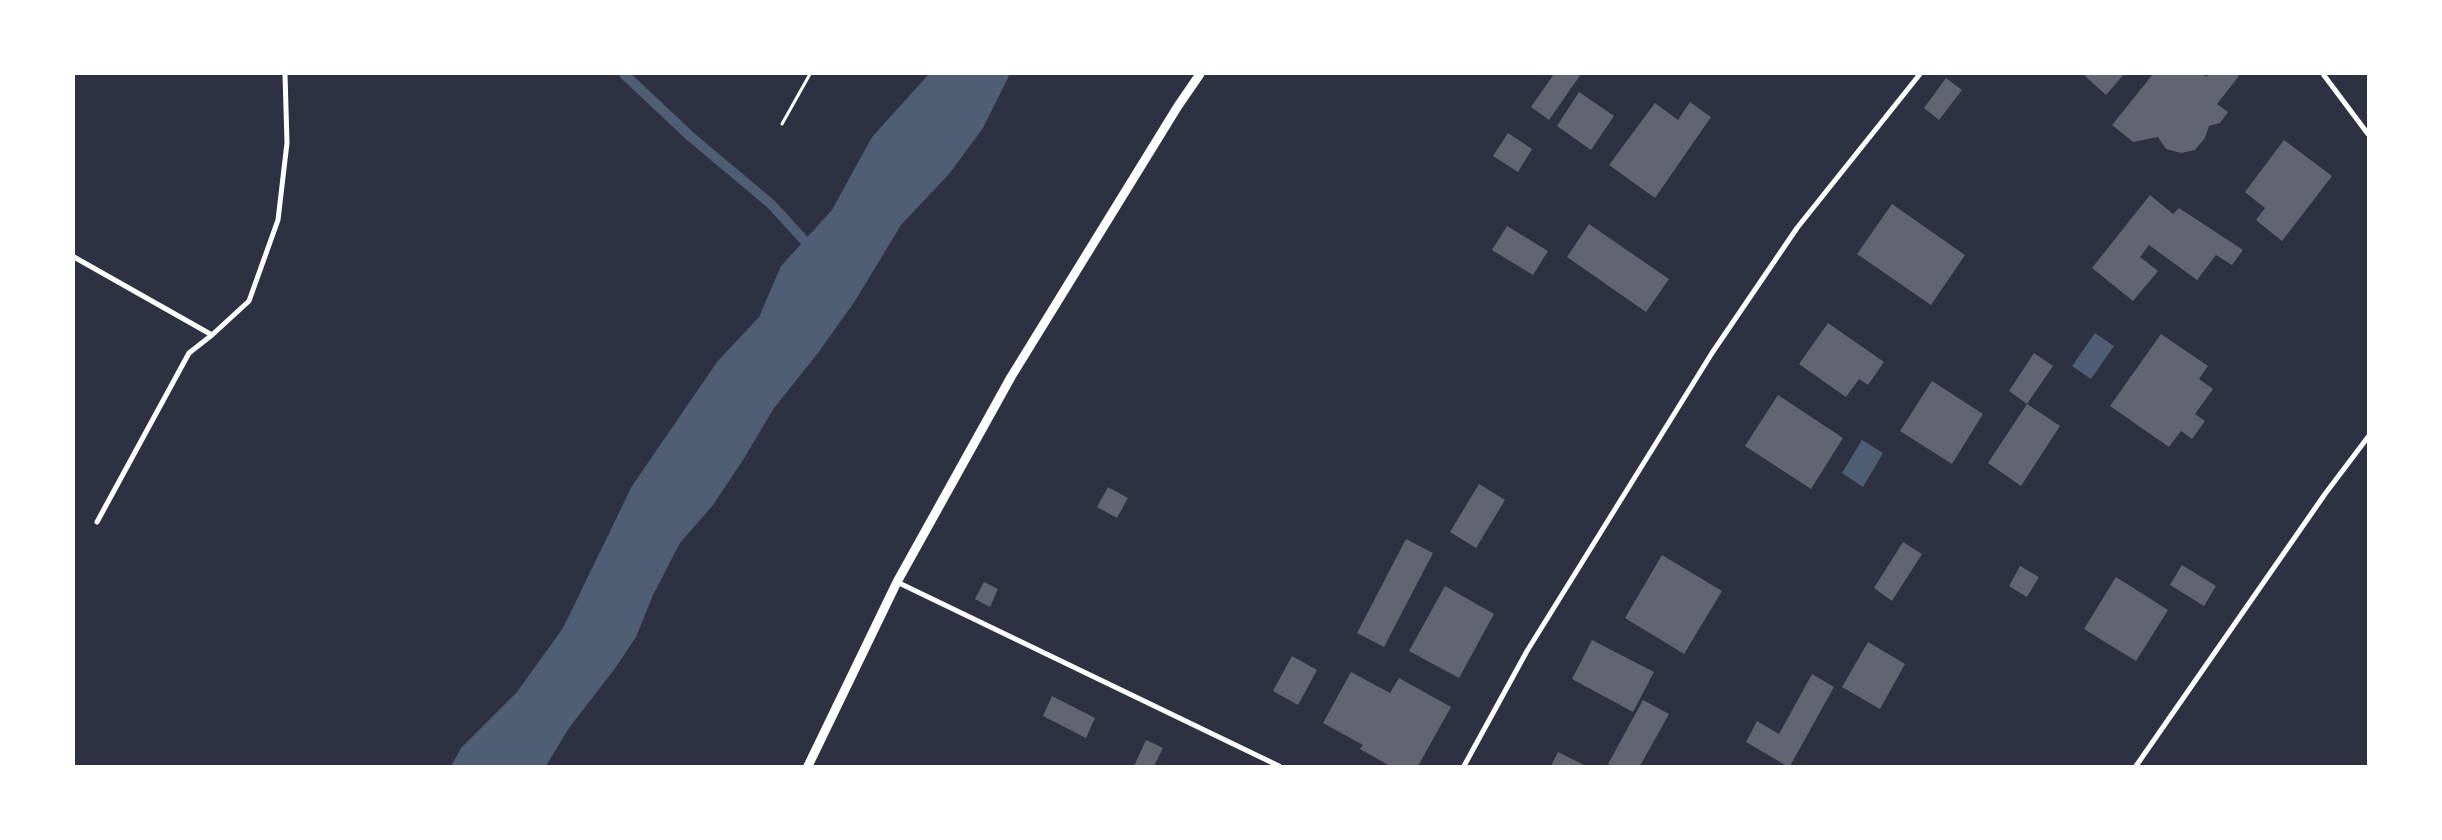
<!DOCTYPE html>
<style>
body{margin:0}
#map{position:relative;width:2442px;height:840px;overflow:hidden;background:#2d3142;font-family:"DejaVu Sans",sans-serif}
canvas{display:block}
.frame{position:absolute;inset:0;border:75px solid #fff;pointer-events:none}
</style>
<div id="map">
<canvas width="2442" height="840"></canvas>
<div class="frame"></div>
</div>
<script>
const c = document.querySelector('canvas').getContext('2d');
c.lineJoin = 'round';
function paint(path, color) { c.fillStyle = color; c.fill(path, 'evenodd'); }
const toPath = rows => new Path2D(rows.map(r => 'M' + r).join(''));
function strokePath(path, color, width, dash) { c.strokeStyle = color; c.lineWidth = width; c.lineCap = dash ? 'butt' : 'round'; c.setLineDash(dash || []); c.stroke(path); }
paint(toPath([
 [929,74,1010,74,983,128,949,174,901,225,855,301,818,353,774,408,743,460,713,505,680,543,653,595,636,637,616,667,569,728,546,766,451,766,461,748,517,692,563,628,632,486,717,362,759,317,781,266,832,210,872,137],
 [2095,333,2114,346,2091,379,2072,366],
 [1862,440,1883,453,1863,487,1842,473]
]), '#4f5d75');
strokePath(toPath([
 [624,74,691,137,771,204,813,250]
]), '#4f5d75', 10);
paint(toPath([
 [1554,74,1581,74,1549,120,1531,107],
 [2086,74,2124,74,2106,95,2085,76],
 [2153,74,2203,74,2206,77,2209,74,2236,74,2239,76,2217,104,2228,112,2220,123,2209,126,2205,138,2195,150,2181,153,2166,149,2158,137,2133,142,2112,125],
 [1946,78,1962,90,1939,120,1924,108],
 [1579,92,1614,116,1591,150,1557,126],
 [1690,102,1711,117,1655,198,1609,165,1655,103,1678,120],
 [1508,133,1532,149,1518,172,1493,156],
 [2284,140,2332,176,2282,241,2256,220,2265,208,2245,192],
 [2150,195,2173,214,2179,208,2243,250,2232,265,2216,255,2197,280,2149,245,2140,257,2158,271,2133,301,2092,268],
 [1892,204,1965,255,1931,305,1857,254],
 [1589,224,1669,279,1646,312,1567,257],
 [1507,226,1548,251,1533,275,1492,250],
 [1828,323,1884,362,1868,385,1859,379,1846,397,1799,364],
 [2161,334,2208,366,2199,379,2213,389,2195,414,2205,421,2192,439,2181,431,2169,447,2110,406],
 [2034,353,2053,366,2027,404,2009,391],
 [1932,381,1983,414,1952,464,1900,431],
 [1778,395,1843,438,1811,489,1745,446],
 [2027,404,2060,426,2021,486,1988,463],
 [1479,484,1505,500,1476,548,1450,532],
 [1108,487,1128,498,1117,518,1097,507],
 [1406,539,1433,553,1384,647,1357,633],
 [1903,542,1922,554,1892,601,1874,588],
 [1662,555,1722,591,1684,654,1625,618],
 [2182,565,2216,586,2204,606,2170,585],
 [2020,566,2039,577,2027,597,2009,586],
 [2116,577,2168,610,2136,661,2084,629],
 [984,582,998,589,990,607,975,599],
 [1445,586,1494,614,1459,678,1409,651],
 [1592,640,1654,672,1633,712,1572,679],
 [1868,642,1905,664,1880,709,1842,687],
 [1292,656,1317,670,1298,705,1273,691],
 [1351,672,1390,693,1399,678,1451,707,1418,766,1390,766,1360,749,1363,745,1323,723],
 [1812,674,1834,687,1790,766,1787,766,1746,742,1757,721,1779,734],
 [1052,696,1095,718,1086,738,1043,716],
 [1643,700,1669,714,1640,766,1613,766,1608,764],
 [1146,740,1163,748,1154,766,1134,766],
 [1558,752,1586,766,1551,766]
]), '#626471');
strokePath(toPath([
 [782,124,810,74]
]), '#fff', 3);
strokePath(toPath([
 [2323,74,2368,134],
 [74,257,212,335],
 [97,522,189,353,212,335,249,301,278,220,287,143,285,74],
 [897,582,1279,766],
 [1464,766,1527,651,1712,353,1797,228,1920,74],
 [2136,766,2325,494,2368,437]
]), '#fff', 5);
strokePath(toPath([
 [808,766,897,582,1011,377,1178,106,1200,74]
]), '#fff', 9);
</script>
